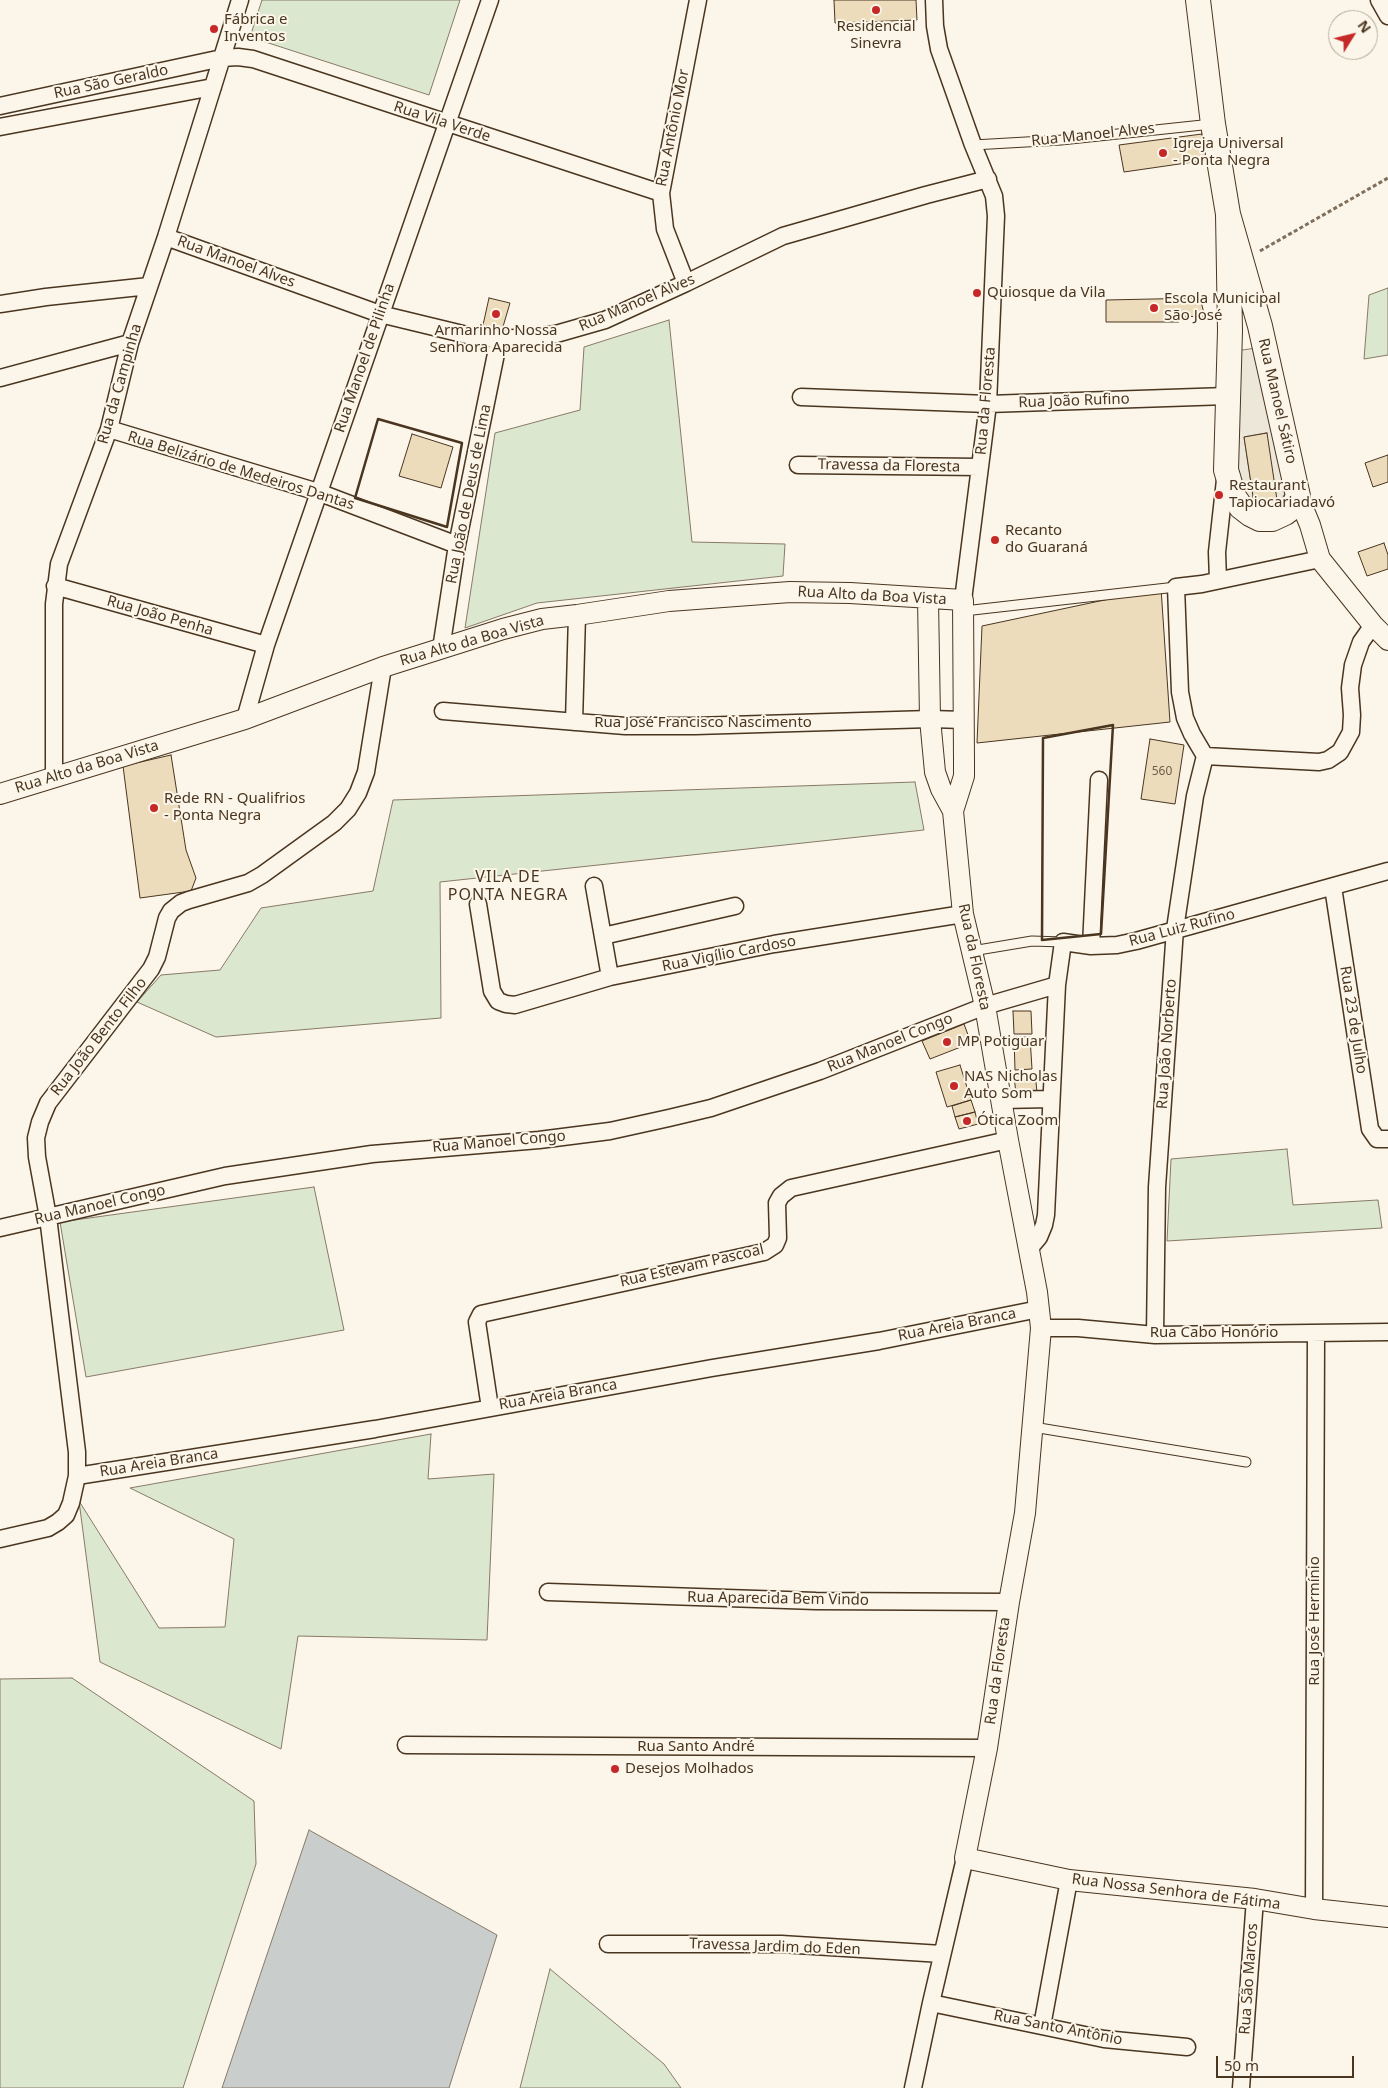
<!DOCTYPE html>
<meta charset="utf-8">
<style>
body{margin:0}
#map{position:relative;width:1388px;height:2088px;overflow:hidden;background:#fbf6e9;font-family:"Noto Sans",sans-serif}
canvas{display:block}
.north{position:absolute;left:1328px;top:10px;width:50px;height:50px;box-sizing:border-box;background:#fbf6e9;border:1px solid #b4a999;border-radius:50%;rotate:54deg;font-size:14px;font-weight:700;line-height:20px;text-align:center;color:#4a3520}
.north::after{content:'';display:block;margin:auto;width:18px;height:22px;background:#c62828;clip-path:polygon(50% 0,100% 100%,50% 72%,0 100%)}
.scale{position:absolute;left:1216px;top:2056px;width:138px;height:22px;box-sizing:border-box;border:2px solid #4a3520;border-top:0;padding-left:6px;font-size:15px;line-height:18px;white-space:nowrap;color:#4a3520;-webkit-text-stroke:4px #fbf6e9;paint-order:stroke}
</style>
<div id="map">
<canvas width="1388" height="2088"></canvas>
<div class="north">N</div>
<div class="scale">50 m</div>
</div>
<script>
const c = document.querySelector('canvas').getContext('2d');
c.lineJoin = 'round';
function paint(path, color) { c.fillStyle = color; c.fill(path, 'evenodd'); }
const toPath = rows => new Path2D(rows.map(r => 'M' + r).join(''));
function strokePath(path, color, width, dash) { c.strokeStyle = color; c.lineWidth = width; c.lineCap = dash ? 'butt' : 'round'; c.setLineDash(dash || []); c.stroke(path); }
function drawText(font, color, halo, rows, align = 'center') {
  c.font = font + ' "Noto Sans",sans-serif'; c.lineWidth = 4; c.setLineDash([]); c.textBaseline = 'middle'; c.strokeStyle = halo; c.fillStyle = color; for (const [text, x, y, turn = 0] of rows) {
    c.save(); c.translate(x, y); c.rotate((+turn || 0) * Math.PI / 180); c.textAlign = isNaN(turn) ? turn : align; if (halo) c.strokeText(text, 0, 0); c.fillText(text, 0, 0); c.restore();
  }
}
const green = toPath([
 [262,0,460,0,429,95,250,37,262,0],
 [1388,288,1388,355,1364,359,1369,295,1388,288],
 [669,320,692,542,785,544,783,576,537,603,465,628,495,433,580,410,584,347,669,320],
 [915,782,924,830,440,882,441,1018,216,1037,137,1002,161,975,220,970,261,908,373,891,393,800,915,782],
 [1287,1149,1293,1205,1378,1200,1382,1228,1167,1241,1171,1159,1287,1149],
 [314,1187,344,1330,86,1377,60,1222,314,1187],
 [431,1434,428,1479,494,1474,487,1640,298,1636,281,1749,100,1662,79,1501,159,1628,225,1627,234,1539,130,1488,431,1434],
 [72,1678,254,1801,256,1864,183,2088,0,2088,0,1679,72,1678],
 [550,1969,664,2064,681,2088,520,2088,550,1969]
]);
paint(green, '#dce7d0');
strokePath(green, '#887966', 1);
const parking = toPath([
 [1256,348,1286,491,1280,503,1268,510,1243,500,1235,446,1236,351,1256,348],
 [1266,433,1254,503,1244,437,1266,433]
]);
paint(parking, '#ede7d9');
strokePath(parking, '#887966', 1);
const water = toPath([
 [309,1830,497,1935,449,2088,222,2088,309,1830]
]);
paint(water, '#c9cecd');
strokePath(water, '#887966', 1);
const building = toPath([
 [834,0,916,0,917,20,835,23,834,0],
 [1202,134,1207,160,1124,172,1119,145,1202,134],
 [489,298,510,303,502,330,483,325,489,298],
 [1200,298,1205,317,1179,316,1179,322,1106,322,1106,300,1200,298],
 [1267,433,1277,500,1254,503,1244,437,1267,433],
 [412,434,453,447,441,488,399,476,412,434],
 [1388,455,1388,482,1373,487,1365,463,1388,455],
 [1384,543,1388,555,1388,569,1367,576,1358,552,1384,543],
 [1161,588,1170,722,977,743,982,626,1161,588],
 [1150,739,1184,745,1175,804,1141,799,1150,739],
 [171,755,186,850,196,878,191,891,140,898,123,766,171,755],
 [1013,1011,1031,1011,1032,1034,1014,1034,1013,1011],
 [964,1024,971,1043,930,1059,922,1041,964,1024],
 [1014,1037,1030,1037,1032,1069,1015,1070,1014,1037],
 [960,1065,971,1100,947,1107,936,1072,960,1065],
 [1035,1073,1037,1092,1016,1094,1014,1076,1035,1073],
 [971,1100,975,1112,955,1117,952,1106,971,1100],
 [975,1112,978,1124,959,1129,955,1117,975,1112]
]);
paint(building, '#ecdcbc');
strokePath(building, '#4a3520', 1);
const service = toPath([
 [973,145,1061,140,1212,124],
 [964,611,1176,587],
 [972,951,1032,941,1063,942],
 [1033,1427,1246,1462]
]);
const minor = toPath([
 [934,0,935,26,939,49,973,145,994,196,996,216,988,404,963,600],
 [1379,0,1388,16],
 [0,106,222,58,238,57,253,59,661,193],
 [0,127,213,87],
 [166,237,380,314,471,336,499,339,531,337,556,334,605,320,686,283,783,236,926,195,988,179],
 [686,283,665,229,661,193,698,0],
 [0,304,46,297,149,286],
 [0,378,130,343],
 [801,397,988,404,1227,396],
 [109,429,318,492,457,545],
 [798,465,980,467],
 [1218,580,1217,552,1225,480],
 [55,586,266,645],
 [441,649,457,545,499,339],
 [443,711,625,726,695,726,930,719,964,720],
 [245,719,266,645,490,0],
 [574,722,577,615],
 [1205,756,1319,762,1328,760,1340,752,1351,732,1352,715,1350,688,1353,665,1361,642,1373,625],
 [54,776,54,604,59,564,109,429,130,343,166,237,240,0],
 [594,886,610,977],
 [1333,887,1370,1129,1377,1139,1388,1139],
 [478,904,492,991,498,1001,506,1004,515,1005,610,977,774,944,963,914],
 [603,936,735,906],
 [1091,946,1099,780],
 [1001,1100,1051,1099],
 [0,1228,225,1176,372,1154,539,1140,610,1131,669,1118,711,1108,820,1071,985,1006,1057,985],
 [1028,1250,1039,1237,1044,1225,1046,1215,1057,985,1063,942,1091,946,1117,945,1136,941,1388,871],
 [1041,1328,1078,1328,1155,1335,1388,1332],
 [1155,1335,1157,1187,1175,929,1195,796,1205,756,1192,734,1185,718,1180,692,1176,587,1202,584,1320,559],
 [490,1408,477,1322,481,1314,764,1252,775,1245,778,1238,777,1203,781,1196,791,1188,1008,1140],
 [77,1476,375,1429,712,1368,879,1341,1039,1309],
 [0,1539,48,1528,58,1522,66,1515,71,1503,77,1476,77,1452,48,1217,37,1157,36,1138,40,1122,48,1103,151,969,157,957,167,918,171,911,181,903,189,900,248,883,262,875,334,823,348,809,358,793,366,772,383,667],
 [548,1592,816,1601,1009,1602],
 [406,1745,987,1748],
 [1314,1909,1316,1333],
 [608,1944,781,1944,942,1954],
 [931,2003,1104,2039,1187,2047],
 [1042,2026,1069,1880],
 [913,2088,931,2003,965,1858],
 [1241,2088,1255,1899]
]);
const tertiary = toPath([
 [1298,496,1310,525,1320,559,1373,625,1388,640],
 [928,599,930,719,935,772,941,789,953,811],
 [0,794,245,719,383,667,503,629,542,619,577,615,669,601,790,592,850,593,963,600,964,761,964,776,953,811,963,914,985,1006,1008,1140,1037,1292,1041,1328,1025,1513,1009,1602,987,1748,965,1858,1069,1880,1255,1899,1314,1909,1388,1917]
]);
const secondary = toPath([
 [1198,0,1213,124,1228,214,1260,326,1298,496,1293,507,1285,513,1272,519,1260,519,1250,514,1241,507,1234,497,1226,470,1230,331,1228,214]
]);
strokePath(service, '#4a3520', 11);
strokePath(minor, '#4a3520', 19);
strokePath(tertiary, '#4a3520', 22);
strokePath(secondary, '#4a3520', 26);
strokePath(toPath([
 [1260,251,1388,178]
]), '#7f6f5c', 3, [4, 2.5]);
strokePath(service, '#fbf6e9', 9);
strokePath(minor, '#fbf6e9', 16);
strokePath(tertiary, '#fbf6e9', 20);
strokePath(secondary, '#fbf6e9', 24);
strokePath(toPath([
 [378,419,462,443,447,527,355,498,378,419],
 [1113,725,1101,934,1042,940,1043,738,1113,725]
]), '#4a3520', 2.5);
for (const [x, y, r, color] of [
 [876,10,5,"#c62828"],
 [214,29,5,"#c62828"],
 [1163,153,5,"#c62828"],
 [977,293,5,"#c62828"],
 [1154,308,5,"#c62828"],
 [496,314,5,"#c62828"],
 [1219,495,5,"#c62828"],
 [995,540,5,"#c62828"],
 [154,808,5,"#c62828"],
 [947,1042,5,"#c62828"],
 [954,1086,5,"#c62828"],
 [967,1121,5,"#c62828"],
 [615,1769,5,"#c62828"]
]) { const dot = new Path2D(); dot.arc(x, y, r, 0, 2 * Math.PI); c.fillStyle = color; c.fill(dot); strokePath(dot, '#fbf6e9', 2); }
drawText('12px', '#725f47', null, [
 ["560",1162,772]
]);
drawText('15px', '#4a3520', '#fbf6e9', [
 ["Fábrica e",224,20],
 ["Inventos",224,37],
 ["Residencial",876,27,"center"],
 ["Sinevra",876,44,"center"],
 ["Igreja Universal",1173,144],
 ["- Ponta Negra",1173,161],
 ["Quiosque da Vila",987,293],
 ["Escola Municipal",1164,299],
 ["São José",1164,316],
 ["Armarinho Nossa",496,331,"center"],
 ["Senhora Aparecida",496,348,"center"],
 ["Restaurant",1229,486],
 ["Tapiocariadavó",1229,503],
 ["Recanto",1005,531],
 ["do Guaraná",1005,548],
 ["Rede RN - Qualifrios",164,799],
 ["- Ponta Negra",164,816],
 ["MP Potiguar",957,1042],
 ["NAS Nicholas",964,1077],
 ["Auto Som",964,1094],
 ["Ótica Zoom",977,1121],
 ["Desejos Molhados",625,1769]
], 'left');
drawText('15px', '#4a3520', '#fbf6e9', [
 ["Rua São Geraldo",111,82,-12],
 ["Rua Vila Verde",442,122,18],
 ["Rua Antônio Mor",673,128,-79],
 ["Rua Manoel Alves",1093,135,-6],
 ["Rua Manoel Alves",236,262,20],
 ["Rua Manoel Alves",637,303,-23],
 ["Rua Manoel de Pilinha",365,358,-71],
 ["Rua da Campinha",120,384,-74],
 ["Rua da Floresta",986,401,-85],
 ["Rua João Rufino",1074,401,-2],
 ["Rua Manoel Sátiro",1277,401,77],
 ["Travessa da Floresta",889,466,1],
 ["Rua Belizário de Medeiros Dantas",241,471,17],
 ["Rua João de Deus de Lima",469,494,-79],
 ["Rua Alto da Boa Vista",872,596,3],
 ["Rua João Penha",160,616,16],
 ["Rua Alto da Boa Vista",472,641,-16],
 ["Rua José Francisco Nascimento",703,723],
 ["Rua Alto da Boa Vista",87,767,-17],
 ["Rua Luiz Rufino",1182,928,-15],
 ["Rua Vigílio Cardoso",729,954,-11],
 ["Rua da Floresta",974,957,78],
 ["Rua 23 de Julho",1353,1020,81],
 ["Rua João Bento Filho",99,1037,-52],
 ["Rua Manoel Congo",890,1043,-22],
 ["Rua João Norberto",1167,1044,-86],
 ["Rua Manoel Congo",499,1142,-5],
 ["Rua Manoel Congo",100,1205,-13],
 ["Rua Estevam Pascoal",692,1266,-13],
 ["Rua Areia Branca",957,1325,-11],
 ["Rua Cabo Honório",1214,1333],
 ["Rua Areia Branca",558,1395,-10],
 ["Rua Areia Branca",159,1463,-9],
 ["Rua Aparecida Bem Vindo",778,1599,1],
 ["Rua José Hermínio",1315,1621,-90],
 ["Rua da Floresta",998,1671,-82],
 ["Rua Santo André",696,1747],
 ["Rua Nossa Senhora de Fátima",1176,1892,7],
 ["Travessa Jardim do Eden",775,1947,2],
 ["Rua São Marcos",1249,1979,-86],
 ["Rua Santo Antônio",1058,2028,11]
]);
c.letterSpacing = '1px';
drawText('16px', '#4a3520', '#fbf6e9', [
 ["VILA DE",508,877],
 ["PONTA NEGRA",508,895]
]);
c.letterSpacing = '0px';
</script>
